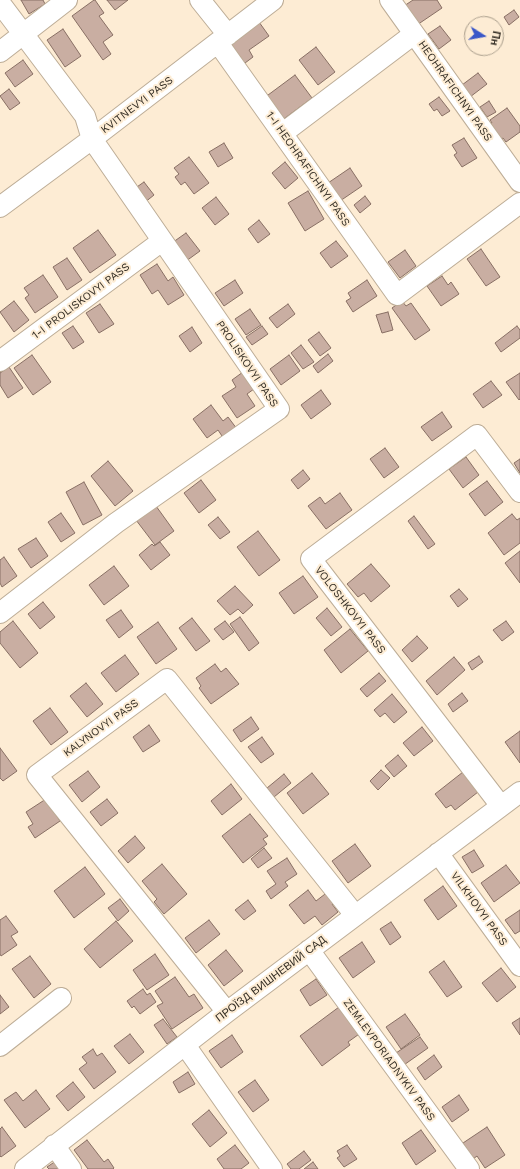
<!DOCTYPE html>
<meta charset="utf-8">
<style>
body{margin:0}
#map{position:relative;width:520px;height:1169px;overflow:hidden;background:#fdecd4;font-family:"Work Sans",sans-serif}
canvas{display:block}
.north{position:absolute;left:464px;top:16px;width:40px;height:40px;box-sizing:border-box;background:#fdecd4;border:1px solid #aca08e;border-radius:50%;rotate:101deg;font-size:11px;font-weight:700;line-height:16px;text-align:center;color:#332d24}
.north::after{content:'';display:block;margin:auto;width:14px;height:18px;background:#3a57c8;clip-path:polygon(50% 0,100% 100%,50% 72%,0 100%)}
</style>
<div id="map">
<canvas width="520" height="1169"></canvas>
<div class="north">Пн</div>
</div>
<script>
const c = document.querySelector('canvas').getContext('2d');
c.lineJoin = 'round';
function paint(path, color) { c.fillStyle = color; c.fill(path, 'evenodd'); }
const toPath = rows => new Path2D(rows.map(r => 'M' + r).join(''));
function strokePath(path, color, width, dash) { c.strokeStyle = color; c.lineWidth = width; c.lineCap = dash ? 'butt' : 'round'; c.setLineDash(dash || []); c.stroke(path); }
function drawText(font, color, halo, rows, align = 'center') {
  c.font = font + ' "Work Sans",sans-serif'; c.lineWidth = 4; c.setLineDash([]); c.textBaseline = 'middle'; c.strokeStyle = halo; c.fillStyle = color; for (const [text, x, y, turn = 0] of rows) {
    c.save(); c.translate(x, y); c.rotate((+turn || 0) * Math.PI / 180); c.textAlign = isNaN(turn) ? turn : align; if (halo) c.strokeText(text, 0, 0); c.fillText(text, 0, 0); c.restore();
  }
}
const building = toPath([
 [21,0,43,0,45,4,29,14,21,0],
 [94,0,95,0,104,13,99,16,113,35,103,42,111,54,103,60,72,16,94,0],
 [107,0,128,0,115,10,107,0],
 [413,0,437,0,442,8,414,27,401,8,413,0],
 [514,10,519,17,509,25,504,17,514,10],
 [259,22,269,36,249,50,253,57,241,66,226,45,259,22],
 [440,26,451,40,439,49,428,34,440,26],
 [63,29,81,56,65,67,47,40,63,29],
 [316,47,335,72,318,85,299,60,316,47],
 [23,60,33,74,15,87,5,73,23,60],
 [478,73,487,84,470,97,462,85,478,73],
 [295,75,312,98,281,121,264,98,295,75],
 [9,89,20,103,10,110,0,96,9,89],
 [439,97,450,111,442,116,437,109,434,111,429,104,439,97],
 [489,101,496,112,487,117,480,107,489,101],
 [507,108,520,126,520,132,506,142,503,138,497,142,487,127,492,123,490,120,507,108],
 [464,138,477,158,462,167,454,155,457,153,452,145,464,138],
 [224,143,233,158,218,167,209,152,224,143],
 [189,157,209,183,194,194,185,182,181,185,175,177,179,174,174,168,189,157],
 [285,162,298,178,285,189,272,173,285,162],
 [350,168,362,186,340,201,328,183,350,168],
 [144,182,154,195,144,203,134,189,144,182],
 [308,191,324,219,305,231,288,203,308,191],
 [365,196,371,204,360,213,354,205,365,196],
 [216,197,229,214,215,225,202,208,216,197],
 [259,220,270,234,258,243,248,229,259,220],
 [98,230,116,255,90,273,73,248,98,230],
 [186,233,200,251,182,264,169,245,186,233],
 [336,241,348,256,331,268,320,253,336,241],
 [481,249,500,277,486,286,467,259,481,249],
 [405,250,416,266,400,278,388,262,405,250],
 [67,258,82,280,67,290,53,267,67,258],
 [157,264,168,281,173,277,184,295,168,305,158,290,152,294,140,275,157,264],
 [43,275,58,297,35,313,25,298,29,295,24,288,43,275],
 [442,276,448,285,451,282,459,294,441,306,427,286,442,276],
 [235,280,243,293,224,306,215,293,235,280],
 [367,280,377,296,353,312,346,301,351,298,348,293,367,280],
 [14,301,29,320,14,332,0,312,14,301],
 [402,301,406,306,411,303,430,330,415,340,392,308,402,301],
 [100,304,114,324,99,333,86,313,100,304],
 [288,304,295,314,277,328,269,318,288,304],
 [250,309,261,325,246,335,235,319,250,309],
 [388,312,393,330,382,333,376,315,388,312],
 [73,326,84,342,73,349,62,333,73,326],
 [262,326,268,334,252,345,246,337,262,326],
 [517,326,520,330,520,338,501,352,495,343,517,326],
 [192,327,202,343,190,352,179,336,192,327],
 [319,332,331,348,320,356,308,340,319,332],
 [301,345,314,362,303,369,291,353,301,345],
 [328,354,333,361,318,373,313,366,328,354],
 [32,355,51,382,33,395,14,368,32,355],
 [289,355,300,371,281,385,270,369,289,355],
 [9,367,23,388,8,398,0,385,0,373,9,367],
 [243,372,254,389,247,394,255,406,237,418,222,396,236,387,232,380,243,372],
 [520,373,520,399,519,400,506,382,520,373],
 [491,381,502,395,483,408,473,394,491,381],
 [321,390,331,404,311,419,301,405,321,390],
 [211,405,223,421,228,417,237,429,224,439,218,430,207,438,193,419,211,405],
 [442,412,452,427,432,441,421,427,442,412],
 [385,448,399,467,384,478,370,459,385,448],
 [466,457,479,475,463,488,449,469,466,457],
 [520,459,520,473,514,463,520,459],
 [108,461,133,491,115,506,91,476,108,461],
 [303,470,310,479,298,489,291,480,303,470],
 [201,480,216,500,199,513,184,493,201,480],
 [487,481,503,502,485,516,469,494,487,481],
 [84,482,102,515,83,525,66,492,84,482],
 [340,493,352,510,326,529,308,506,320,497,325,504,340,493],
 [156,506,174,531,155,545,136,520,156,506],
 [61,513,75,533,61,542,48,522,61,513],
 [512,514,517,520,520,518,520,543,504,555,488,533,512,514],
 [414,516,435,544,428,549,408,521,414,516],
 [218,517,230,532,220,539,208,525,218,517],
 [258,531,280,560,259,576,237,547,258,531],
 [36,538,48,556,31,568,18,549,36,538],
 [160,542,170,555,151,570,139,555,152,544,154,546,160,542],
 [520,551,520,583,505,563,520,551],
 [4,557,17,576,2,587,0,583,0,560,4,557],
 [371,564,390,586,371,602,364,593,358,597,347,584,371,564],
 [114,566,129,586,104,605,89,585,114,566],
 [303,576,318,597,294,614,279,593,303,576],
 [235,586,253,605,243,614,238,609,230,615,217,601,235,586],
 [459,589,468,599,458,607,450,596,459,589],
 [43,602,55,617,40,629,28,614,43,602],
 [327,608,342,627,331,636,316,618,327,608],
 [121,610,133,627,119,638,106,620,121,610],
 [240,617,259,643,249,651,230,624,240,617],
 [192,618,210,641,196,651,179,628,192,618],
 [13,621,38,653,20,668,0,643,0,632,13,621],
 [225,621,234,632,223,640,214,629,225,621],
 [506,621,514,632,502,641,493,630,506,621],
 [158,622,177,649,156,664,137,637,158,622],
 [350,629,368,651,341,673,324,650,350,629],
 [417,636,428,648,412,662,402,650,417,636],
 [125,655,139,674,116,692,101,673,125,655],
 [479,656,483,662,472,670,468,663,479,656],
 [454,657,465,670,437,695,426,681,454,657],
 [215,664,221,672,226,668,239,684,211,704,199,688,201,686,196,678,215,664],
 [379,673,386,681,367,697,360,689,379,673],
 [86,683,103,704,87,717,70,696,86,683],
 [462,693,468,701,453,712,448,704,462,693],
 [392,694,407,712,394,723,385,713,380,717,374,710,392,694],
 [50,708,68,732,51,745,33,721,50,708],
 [251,717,259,729,241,742,233,730,251,717],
 [149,725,160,741,143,752,133,737,149,725],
 [422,727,433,741,414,756,403,743,422,727],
 [520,731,520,763,505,742,520,731],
 [262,737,274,754,261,763,248,747,262,737],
 [0,748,17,771,3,781,0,778,0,748],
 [398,755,407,766,394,777,385,766,398,755],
 [381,770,390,778,378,790,370,781,381,770],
 [88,771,100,787,82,802,69,785,88,771],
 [463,772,478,792,455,810,451,805,446,808,435,794,463,772],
 [312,773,329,794,303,814,287,793,312,773],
 [284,774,291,783,274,797,267,788,284,774],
 [231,784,242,799,222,815,211,801,231,784],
 [46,799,60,821,35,838,28,827,33,824,26,812,46,799],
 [107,799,118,813,101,826,90,812,107,799],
 [250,814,268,836,263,839,267,844,243,863,222,836,250,814],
 [135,836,145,848,128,863,118,851,135,836],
 [355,844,371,866,348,883,332,861,355,844],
 [264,848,272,858,258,868,251,859,264,848],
 [474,850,484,866,472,873,462,857,474,850],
 [287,858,297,874,285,882,288,886,271,899,266,891,276,884,267,871,287,858],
 [162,864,187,894,164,914,154,902,157,899,142,881,162,864],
 [506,865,520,883,494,902,481,883,506,865],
 [85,867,105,894,74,918,54,891,85,867],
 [443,886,457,906,438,920,424,900,443,886],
 [308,890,316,901,329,891,336,901,332,904,338,912,322,925,315,916,304,924,289,905,308,890],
 [120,899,129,911,118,921,108,908,120,899],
 [248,900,256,911,244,920,235,910,248,900],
 [520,910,520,931,515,934,505,920,520,910],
 [6,916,18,932,11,936,17,945,1,956,0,954,0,920,6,916],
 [209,920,220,934,196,953,185,938,209,920],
 [116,921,133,941,100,968,84,949,116,921],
 [391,922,401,937,390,945,380,929,391,922],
 [362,942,375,962,353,978,339,958,362,942],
 [226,950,243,971,224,986,208,965,226,950],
 [155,954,169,975,147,990,133,970,155,954],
 [30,956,51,984,34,998,12,969,30,956],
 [444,961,462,987,447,997,429,972,444,961],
 [501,968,516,987,497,1002,482,983,501,968],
 [175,977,189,997,194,994,203,1008,172,1029,157,1006,163,1003,155,991,175,977],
 [316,979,327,995,310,1006,300,990,316,979],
 [143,989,147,995,150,993,156,1002,140,1014,134,1006,132,1008,127,1001,143,989],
 [0,995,9,1007,0,1014,0,995],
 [339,1007,362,1032,348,1042,350,1045,322,1066,300,1036,339,1007],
 [405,1014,420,1035,401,1049,386,1027,405,1014],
 [520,1018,520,1035,512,1023,520,1018],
 [163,1019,177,1037,167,1044,154,1025,163,1019],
 [130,1034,144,1052,129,1064,114,1046,130,1034],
 [232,1035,243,1052,221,1068,209,1051,232,1035],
 [420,1037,428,1048,401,1067,393,1055,420,1037],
 [93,1049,97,1056,102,1053,116,1072,94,1089,79,1069,87,1063,82,1057,93,1049],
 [434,1055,442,1067,425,1080,417,1068,434,1055],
 [188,1072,195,1084,179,1093,173,1082,188,1072],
 [255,1080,269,1100,253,1112,238,1092,255,1080],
 [73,1082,85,1097,68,1111,56,1096,73,1082],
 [36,1090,50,1109,25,1128,4,1100,16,1092,23,1101,36,1090],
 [459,1095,469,1110,452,1122,442,1107,459,1095],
 [209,1110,227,1133,210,1147,192,1124,209,1110],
 [2,1127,16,1146,1,1157,0,1156,0,1129,2,1127],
 [487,1127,505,1155,485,1168,477,1156,473,1159,463,1143,487,1127],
 [421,1130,436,1151,416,1165,402,1143,421,1130],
 [87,1140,104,1162,108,1159,114,1168,113,1169,88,1169,74,1150,87,1140],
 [235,1145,249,1163,241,1169,224,1169,217,1159,235,1145],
 [347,1145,357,1159,344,1167,337,1158,340,1156,337,1151,347,1145],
 [304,1151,311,1160,299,1169,291,1169,287,1164,304,1151],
 [59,1159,66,1169,49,1169,47,1167,59,1159],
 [313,1162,318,1169,304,1169,313,1162]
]);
paint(building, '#c9aea2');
strokePath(building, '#886f64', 1);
const minor = toPath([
 [200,0,228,35],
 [390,0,520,182],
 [0,3,85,116,92,139,279,409,116,523,0,613],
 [218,43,397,295,520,203],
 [0,52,67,0],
 [283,133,414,34],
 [0,207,92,139,273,0],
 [0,361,162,241],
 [501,806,311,559,477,435,520,492],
 [438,853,520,966],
 [309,950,469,1169],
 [227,1012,37,775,167,679,355,915],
 [185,1045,272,1169],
 [0,1046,61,998],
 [54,1145,71,1169],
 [25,1169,227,1012,520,792]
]);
strokePath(minor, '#bdad97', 22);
strokePath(minor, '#fff', 20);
drawText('11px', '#332d24', '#fdecd4', [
 ["HEOHRAFICHNYI PASS",455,91,55],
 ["KVITNEVYI PASS",137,105,-37],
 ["1-I HEOHRAFICHNYI PASS",308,169,55],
 ["1-I PROLISKOVYI PASS",81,301,-37],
 ["PROLISKOVYI PASS",247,364,56],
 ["VOLOSHKOVYI PASS",350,610,52],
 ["KALYNOVYI PASS",101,728,-36],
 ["VILKHOVYI PASS",479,909,54],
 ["ПРОЇЗД ВИШНЕВИЙ САД",271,979,-37],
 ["ZEMLEVPORIADNYKIV PASS",389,1060,54]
]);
</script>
